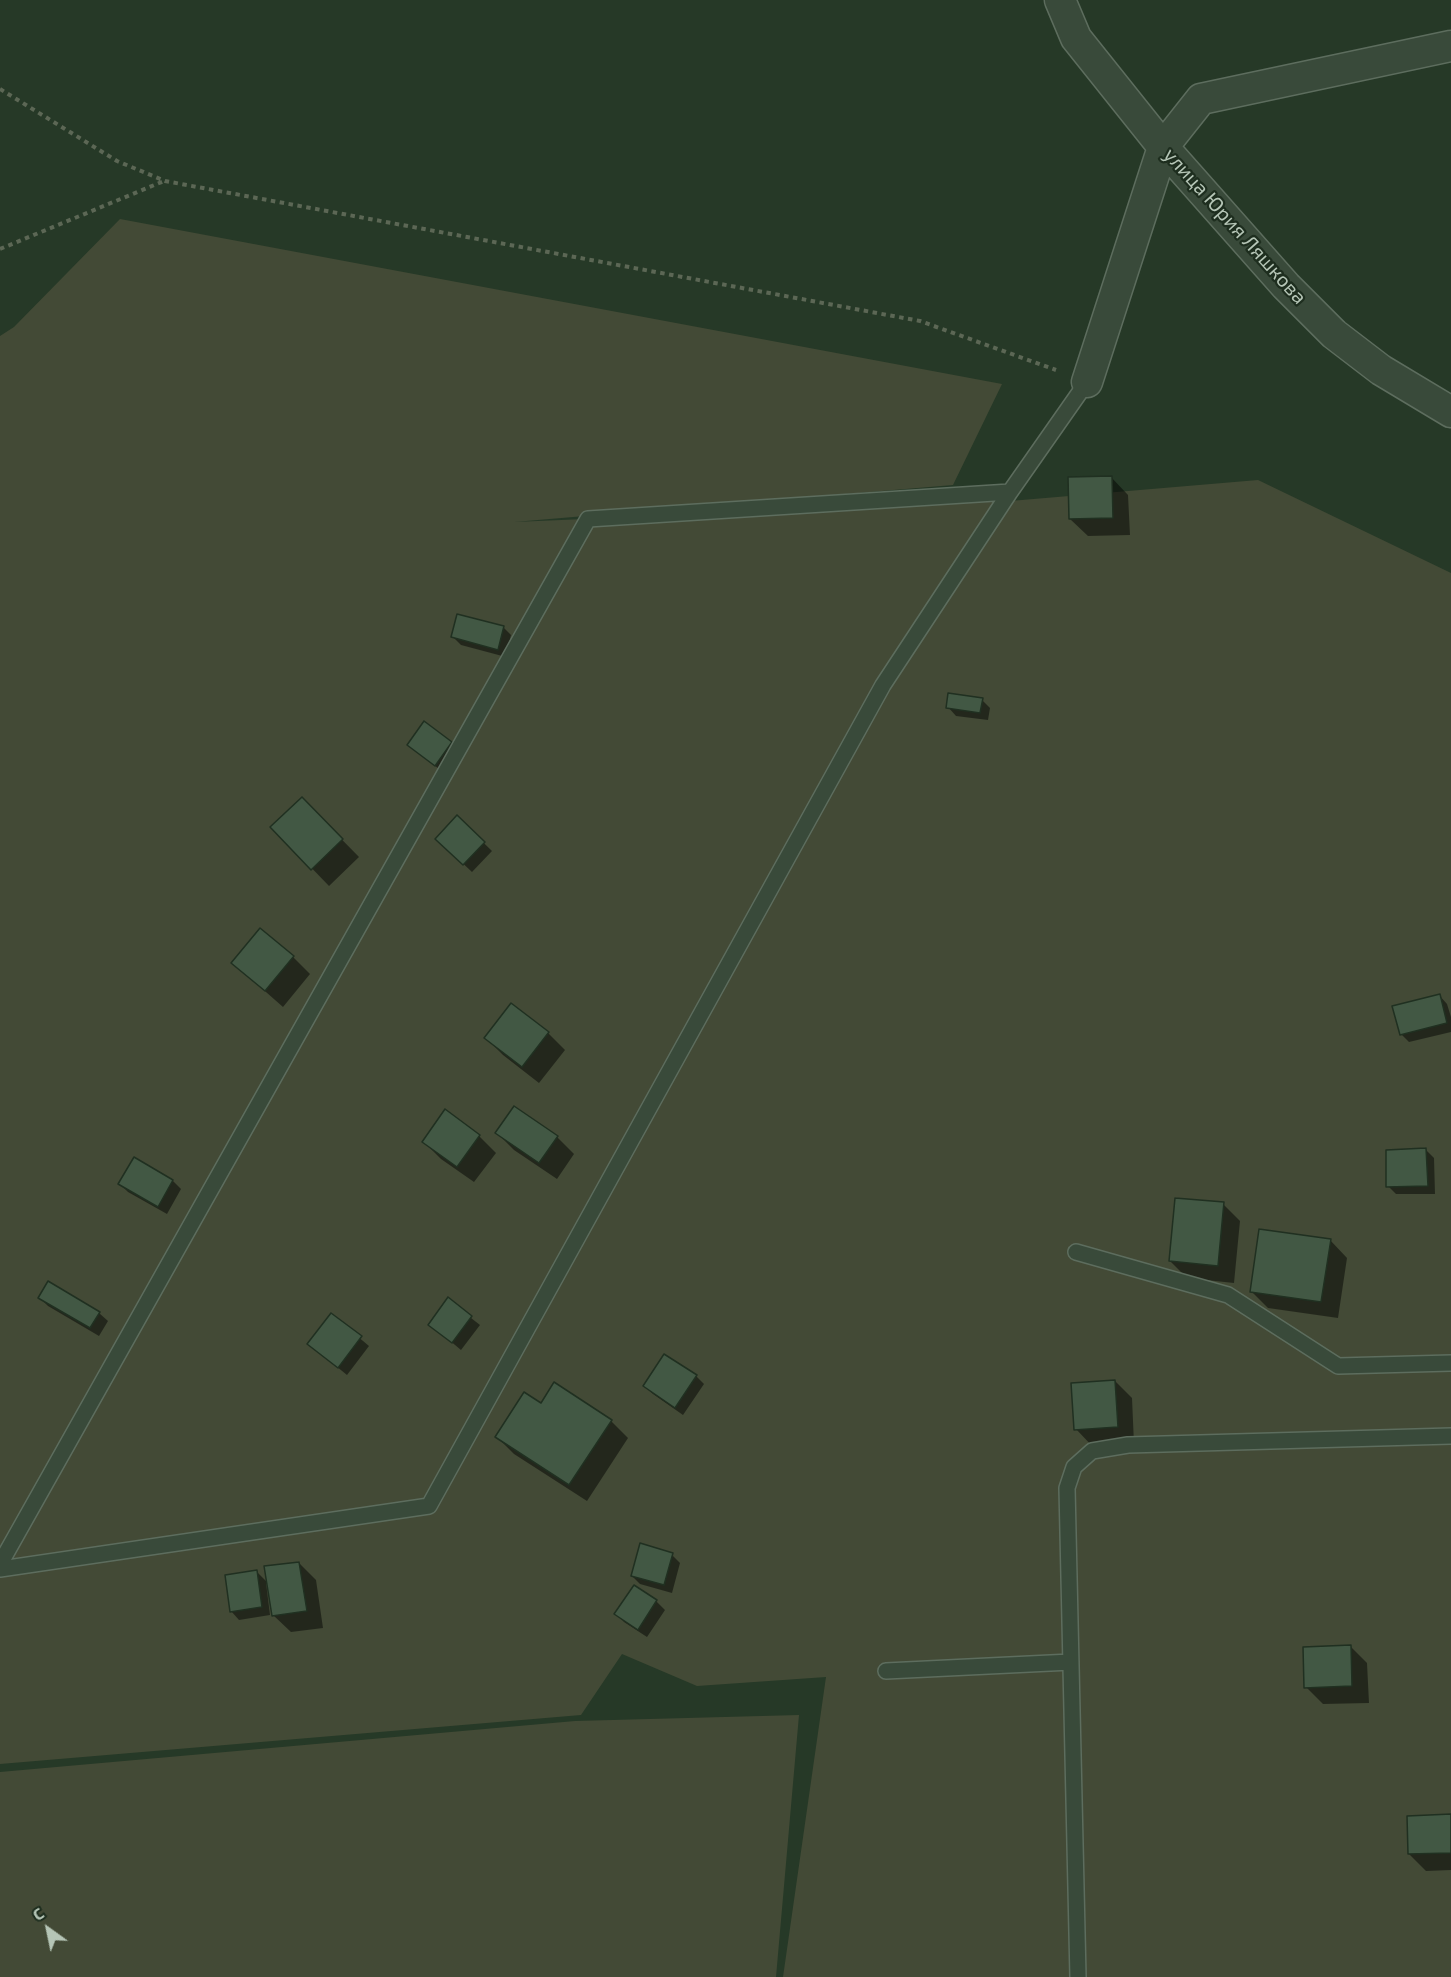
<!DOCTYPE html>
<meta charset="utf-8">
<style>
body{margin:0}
#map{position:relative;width:1451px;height:1977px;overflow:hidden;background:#263927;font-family:"Exo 2",sans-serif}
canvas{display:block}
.north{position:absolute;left:18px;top:1899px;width:60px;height:60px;-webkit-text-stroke:4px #1e2e1f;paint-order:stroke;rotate:327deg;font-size:16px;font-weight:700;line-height:24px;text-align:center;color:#b5c5b6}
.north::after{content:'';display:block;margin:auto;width:21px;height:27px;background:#b5c5b6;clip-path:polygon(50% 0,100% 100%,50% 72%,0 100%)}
</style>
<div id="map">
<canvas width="1451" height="1977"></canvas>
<div class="north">С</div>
</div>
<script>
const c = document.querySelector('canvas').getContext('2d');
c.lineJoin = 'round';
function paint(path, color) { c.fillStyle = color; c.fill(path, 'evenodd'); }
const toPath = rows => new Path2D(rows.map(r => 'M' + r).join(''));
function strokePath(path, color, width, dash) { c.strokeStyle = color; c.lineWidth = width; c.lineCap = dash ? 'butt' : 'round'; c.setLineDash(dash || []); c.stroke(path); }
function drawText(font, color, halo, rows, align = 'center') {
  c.font = font + ' "Exo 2",sans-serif'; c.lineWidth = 4.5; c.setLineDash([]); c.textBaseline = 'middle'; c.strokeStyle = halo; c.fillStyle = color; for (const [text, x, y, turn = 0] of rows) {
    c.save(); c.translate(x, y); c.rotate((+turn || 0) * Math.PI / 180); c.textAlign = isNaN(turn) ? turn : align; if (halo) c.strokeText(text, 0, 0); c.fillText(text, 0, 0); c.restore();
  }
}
paint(toPath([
 [120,219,1002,384,953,485,514,522,1010,501,1258,480,1451,573,1451,1977,783,1977,826,1677,697,1686,622,1654,581,1715,0,1764,0,336,14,327],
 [799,1715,776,1977,0,1977,0,1772,575,1721]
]), '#434a36');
paint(toPath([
 [1111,477,1128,495,1130,535,1088,536,1070,519],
 [503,627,511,635,506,657,461,645,453,637],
 [982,700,990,708,988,720,956,716,948,707],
 [424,723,459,751,444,773,409,745],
 [302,799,359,857,329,886,272,827],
 [457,817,492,851,472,872,437,839],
 [293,957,310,974,283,1007,233,963],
 [1439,995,1447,1004,1451,1017,1451,1032,1409,1042,1401,1034],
 [512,1005,548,1033,565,1050,539,1083,503,1055,486,1038],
 [497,1133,557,1137,574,1154,557,1179,514,1150],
 [479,1136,496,1153,474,1182,441,1159,424,1142],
 [1426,1150,1434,1158,1435,1194,1396,1194,1388,1186],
 [134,1159,173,1181,181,1189,167,1214,128,1192,120,1184],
 [1223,1204,1240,1221,1234,1283,1187,1278,1170,1261],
 [1330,1240,1347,1258,1338,1318,1268,1308,1251,1291],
 [49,1283,99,1313,108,1321,99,1336,48,1306,40,1298],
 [448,1300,480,1325,461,1350,430,1324],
 [332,1315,369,1346,347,1375,309,1344],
 [696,1376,704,1384,683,1415,653,1394,644,1386],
 [1115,1381,1132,1398,1134,1444,1093,1447,1076,1429],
 [542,1405,611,1421,628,1438,587,1501,514,1454,497,1437],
 [672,1555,680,1563,672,1593,640,1584,632,1576],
 [299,1563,316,1580,323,1628,291,1632,273,1615],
 [257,1572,268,1583,266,1583,270,1615,239,1620,231,1611],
 [634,1587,656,1601,665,1610,647,1637,624,1622,616,1613],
 [1350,1646,1367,1663,1369,1703,1323,1704,1306,1687],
 [1451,1816,1451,1870,1426,1871,1409,1854]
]), '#0007');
const building = toPath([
 [1112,476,1113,518,1069,519,1068,477,1112,476],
 [457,614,504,626,498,650,451,637,457,614],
 [948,693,983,698,980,713,946,708,948,693],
 [424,721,452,742,435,766,407,745,424,721],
 [302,797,343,839,311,870,270,827,302,797],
 [457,815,485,842,463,865,435,839,457,815],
 [260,928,294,956,265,991,231,963,260,928],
 [1440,994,1447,1023,1400,1035,1392,1006,1440,994],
 [511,1003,549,1032,522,1067,484,1038,511,1003],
 [514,1106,558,1136,539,1163,495,1133,514,1106],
 [445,1109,480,1135,457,1167,422,1142,445,1109],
 [1426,1148,1428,1186,1386,1187,1386,1150,1426,1148],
 [134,1157,173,1180,158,1207,118,1184,134,1157],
 [1175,1198,1224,1202,1218,1266,1169,1261,1175,1198],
 [1259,1229,1331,1239,1321,1302,1250,1292,1259,1229],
 [48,1281,100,1312,90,1328,38,1298,48,1281],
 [448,1297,472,1316,452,1343,428,1325,448,1297],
 [331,1313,362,1336,338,1368,307,1344,331,1313],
 [664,1354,697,1375,675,1408,643,1386,664,1354],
 [1115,1380,1118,1427,1074,1430,1071,1383,1115,1380],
 [554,1382,612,1420,569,1485,495,1437,524,1392,541,1403,554,1382],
 [640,1543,673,1553,664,1585,631,1576,640,1543],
 [299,1562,307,1611,272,1616,264,1566,299,1562],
 [257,1570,262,1607,230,1612,225,1575,257,1570],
 [634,1585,657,1600,638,1630,614,1614,634,1585],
 [1351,1645,1352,1686,1304,1688,1303,1647,1351,1645],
 [1451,1814,1451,1853,1408,1854,1407,1816,1451,1814]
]);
paint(building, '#425844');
strokePath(building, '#203021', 1.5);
const service = toPath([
 [1076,1252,1228,1295,1338,1366,1451,1363],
 [0,1564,588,519,1010,492,1087,382],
 [0,1569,429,1506,883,685,1010,492],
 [886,1671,1071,1662],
 [1078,1977,1067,1488,1074,1467,1092,1451,1128,1445,1451,1436]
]);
const minor = toPath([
 [1060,0,1076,38,1163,147,1286,286,1334,334,1381,370,1451,412],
 [1087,382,1163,147,1201,99,1451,46]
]);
strokePath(service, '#5d6d5e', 18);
strokePath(minor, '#5d6d5e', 33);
strokePath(toPath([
 [0,89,117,161,165,181,920,321,1056,370],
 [0,249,164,181]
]), '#5c6755', 4, [4.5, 4.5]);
strokePath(service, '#394a3a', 15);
strokePath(minor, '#394a3a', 30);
drawText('20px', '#b5c5b6', '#1e2e1f', [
 ["улица Юрия Ляшкова",1235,226,48]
]);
</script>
